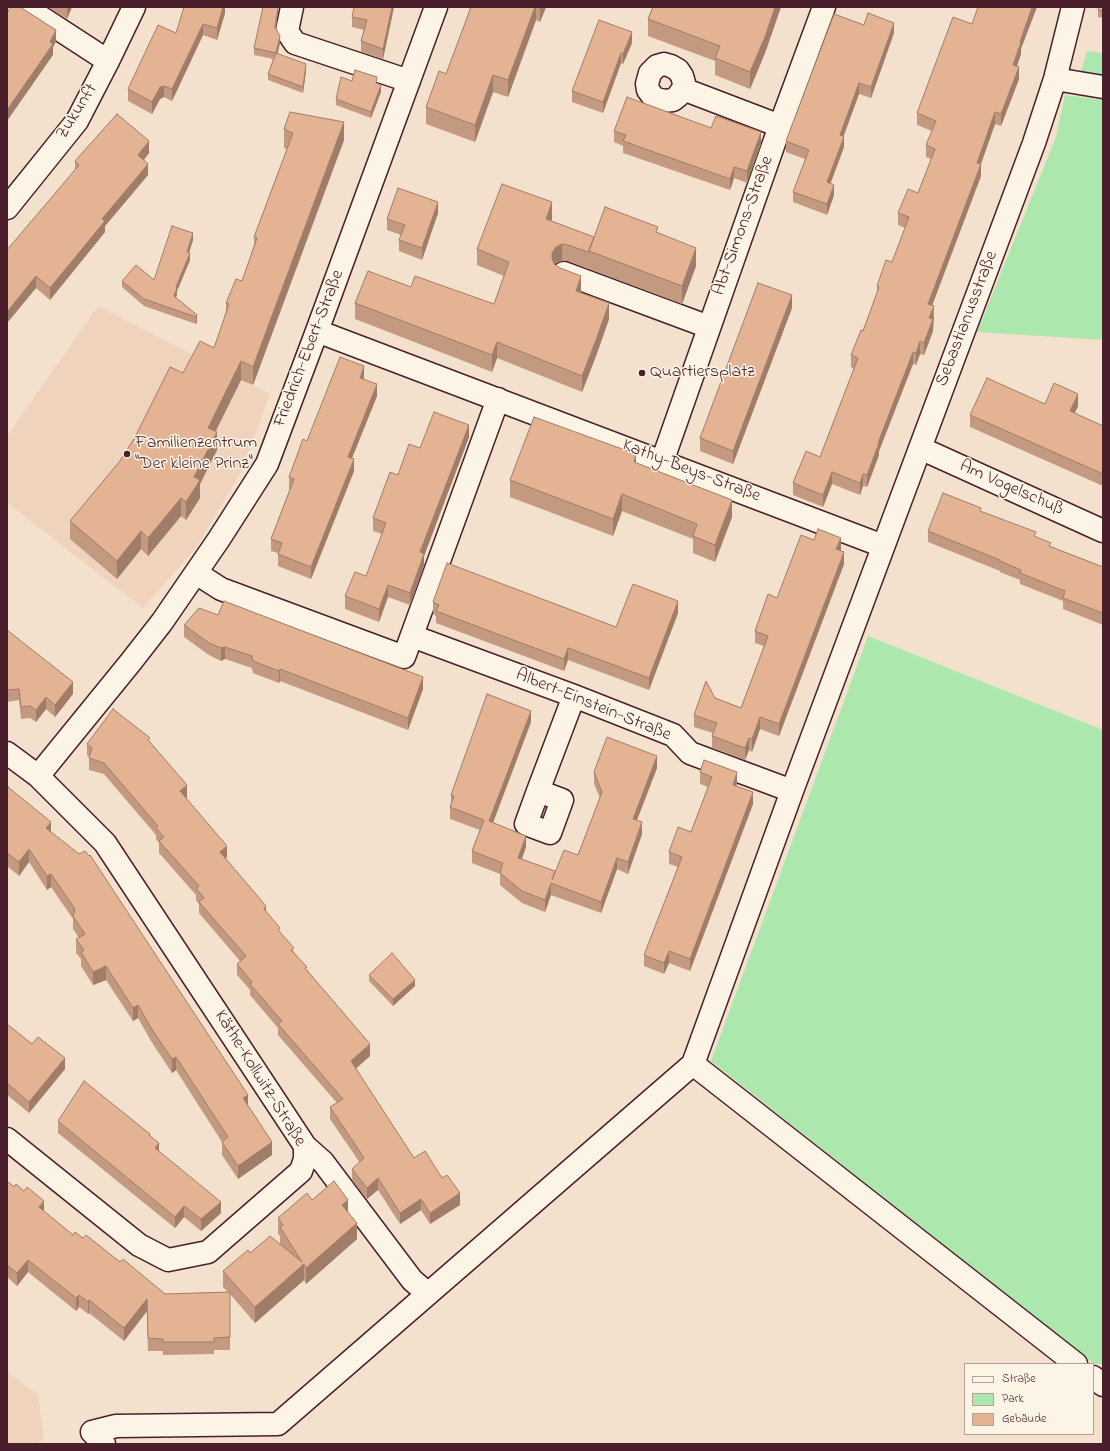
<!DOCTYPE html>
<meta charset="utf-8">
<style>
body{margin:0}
#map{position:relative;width:1110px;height:1451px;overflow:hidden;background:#f4e1cd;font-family:"Indie Flower",sans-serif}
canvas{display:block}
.frame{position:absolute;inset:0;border:8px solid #4a1f2b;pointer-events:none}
.legend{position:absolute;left:964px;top:1363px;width:130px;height:72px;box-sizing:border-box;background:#fcf5e5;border:1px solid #b59f9b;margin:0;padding:5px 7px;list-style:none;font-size:12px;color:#4a1f2b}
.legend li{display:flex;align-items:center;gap:8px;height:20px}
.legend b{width:20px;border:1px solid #b59f9b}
</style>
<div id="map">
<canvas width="1110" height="1451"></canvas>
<div class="frame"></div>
<ul class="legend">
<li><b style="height:5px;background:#fcf5e5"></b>Straße</li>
<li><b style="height:11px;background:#ace8ae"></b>Park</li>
<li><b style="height:11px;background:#e3b394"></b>Gebäude</li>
</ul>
</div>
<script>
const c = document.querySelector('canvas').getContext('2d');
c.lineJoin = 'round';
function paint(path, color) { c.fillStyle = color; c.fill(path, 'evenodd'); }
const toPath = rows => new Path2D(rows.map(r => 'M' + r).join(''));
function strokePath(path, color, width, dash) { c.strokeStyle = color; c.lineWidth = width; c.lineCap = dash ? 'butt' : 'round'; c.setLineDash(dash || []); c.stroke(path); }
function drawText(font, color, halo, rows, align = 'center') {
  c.font = font + ' "Indie Flower",sans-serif'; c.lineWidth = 3; c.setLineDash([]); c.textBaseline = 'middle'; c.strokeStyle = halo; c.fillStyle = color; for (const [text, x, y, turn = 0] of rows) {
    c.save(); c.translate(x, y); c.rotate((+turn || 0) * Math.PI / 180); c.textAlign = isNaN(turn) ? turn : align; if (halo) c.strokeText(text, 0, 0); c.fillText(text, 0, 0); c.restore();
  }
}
paint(toPath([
 [98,306,270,394,241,472,196,548,143,608,7,503,7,436],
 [7,1371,38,1395,44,1439,34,1444,7,1444]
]), '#efd3bc');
paint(toPath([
 [1087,51,1103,53,1103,78,1080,74],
 [1065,95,1103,100,1103,340,977,332,1056,137],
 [868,636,1103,730,1103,1364,1094,1364,711,1061]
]), '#ace8ae');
const minor = toPath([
 [25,7,108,61],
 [292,7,287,31,295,43,409,81],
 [1055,79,1103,87],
 [683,89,678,96,673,100,663,101,654,98,648,90,647,84,650,73,657,66,664,64,671,66,678,70,682,76,684,83,683,89,780,126],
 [7,208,77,121,108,61,134,7],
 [564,273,709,327],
 [317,331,883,546],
 [920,448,1103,531],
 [662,462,780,126,824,7],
 [196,573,221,589,404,657,498,399],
 [412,636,574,696,673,735,690,753,792,791],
 [7,753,38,776,130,663,162,622,219,539,267,464,317,331,436,7],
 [538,791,562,800,550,833,526,824,538,791,574,696],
 [693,1064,1076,1364],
 [7,1139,139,1245,168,1260,208,1252,301,1171,305,1159,305,1146,105,843,38,776],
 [305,1146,323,1162,412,1280,428,1294],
 [1093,1377,1103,1385],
 [104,1444,92,1432,116,1426,278,1424,693,1064,792,791,1034,143,1055,79,1073,7]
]);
strokePath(minor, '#4a1f2b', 25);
strokePath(minor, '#fcf5e5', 22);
paint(toPath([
 [48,7,72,7,67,19],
 [225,7,225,13,217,40,203,35,172,101,164,97,160,99,152,114,128,101,128,89,176,33],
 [278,7,278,11,276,28,280,43,277,54,306,71,303,93,268,80,268,74,273,59,254,55,254,48],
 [354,7,394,7,383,59,361,52,361,41,364,30,352,27,352,17],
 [471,7,546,7,540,22,536,20,508,97,493,92,475,142,426,124,426,107,446,74],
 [653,7,781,7,765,53,750,89,715,75,715,61,648,36,648,19],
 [1103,7,1103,18,1098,17,1098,10],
 [972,24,1021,49,1021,54,1017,66,1019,79,1001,126,995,124,981,164,981,176,932,306,934,318,933,331,924,355,920,354,916,365,913,364,879,451,879,455,867,487,863,486,860,495,832,484,823,507,793,495,793,483,820,457,854,369,851,367,851,355,863,331,877,293,877,286,892,262,905,228,898,225,898,213,918,193,931,159,926,157,926,145,932,131,917,125,917,113],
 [864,25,894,33,871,98,859,94,843,137,844,147,830,183,834,195,827,215,793,202,793,192,805,159,786,152,786,141],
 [632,43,623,64,621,63,603,113,572,102,572,91],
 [352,81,377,84,381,92,371,118,336,105,336,99],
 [711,128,761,144,747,183,734,178,730,190,623,153,623,146,614,142,614,131],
 [284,129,344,140,253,385,241,380,216,431,217,450,200,484,200,498,186,520,181,516,148,556,141,549,117,579,70,539,70,521,120,461,183,373,214,348,226,313,226,303,242,281,254,246,254,237,287,149,284,148],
 [149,153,144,160,148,175,105,226,105,232,50,300,36,288,7,323,75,170,75,161],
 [438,213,422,260,399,251,399,240,401,235,387,230,387,219],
 [552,219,551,221,594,237,658,233,696,266,682,304,589,269,589,268,588,269,568,261,562,261,556,263,555,265,581,292,609,319,596,356,582,392,497,358,492,372,355,319,355,303,411,287,494,304,504,276,477,265,477,249],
 [193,240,189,253,190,260,177,291,177,294,176,298,197,315,197,322,196,324,144,306,122,287,122,281,154,280],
 [792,308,733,464,700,451,700,438],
 [364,377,364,379,377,396,352,458,354,471,311,579,278,566,278,553,271,551,271,539,290,489,289,489,289,477,307,441],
 [1045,404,1078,406,1075,413,1103,426,1103,486,970,427,970,415],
 [469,437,424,556,424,566,410,605,388,597,379,622,345,609,345,596,366,576,382,534,373,531,373,518,398,475,420,448],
 [636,463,732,517,715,562,693,553,693,539,622,511,613,536,510,497,510,480],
 [981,512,1036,537,1051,547,1103,567,1103,625,1063,609,1063,601,1020,584,1020,580,1000,572,1000,571,928,542,928,531],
 [814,540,841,550,844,564,779,736,760,729,752,752,749,750,745,760,712,748,712,736,713,733,694,727,694,715,715,698,741,708,764,646,755,643,755,631,777,598],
 [433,602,616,627,678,613,649,690,568,660,564,671,436,623,436,616,433,614],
 [218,615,423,689,408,730,280,681,279,683,253,673,252,668,225,659,221,661,209,655,184,637,184,625],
 [7,630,73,694,55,717,46,709,36,722,30,718,21,719,19,700,7,702],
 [531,722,493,823,526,847,522,859,555,871,578,855,600,798,594,784,594,772,657,768,637,820,642,834,628,874,617,869,601,913,551,895,545,912,522,903,500,885,500,874,472,863,472,851,480,830,450,819,450,807,451,804,451,795],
 [150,742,187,797,186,798,227,857,225,859,266,912,294,952,370,1056,355,1069,414,1158,460,1205,430,1224,421,1210,400,1224,378,1190,367,1199,352,1180,352,1169,360,1163,330,1119,330,1107,337,1103,278,1035,278,1028,250,995,250,990,237,975,237,964,240,961,199,913,199,904,196,900,196,895,159,853,159,843,156,839,156,835,104,774,89,770,89,757,87,755,87,744],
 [700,772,737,784,736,786,753,804,690,971,669,963,664,974,644,966,644,955,678,867,669,864,669,852,691,832,708,787,700,784],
 [7,788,51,832,248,1106,272,1155,238,1179,222,1155,222,1142,176,1070,172,1073,151,1041,138,1018,133,1021,106,980,93,985,81,966,81,959,76,953,76,939,79,938,73,929,73,919,51,887,47,890,29,862,19,876,7,866],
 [369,975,415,986,393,1006,369,981],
 [7,1024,32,1044,65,1069,29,1113,7,1095],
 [58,1121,150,1136,159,1151,221,1213,201,1231,184,1217,175,1228,58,1133],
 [7,1181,73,1235,83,1238,120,1262,165,1294,228,1292,223,1287,223,1271,250,1253,281,1245,280,1243,280,1236,278,1234,278,1218,312,1200,348,1212,357,1239,306,1284,304,1280,255,1323,230,1294,230,1350,214,1350,214,1354,163,1355,163,1351,148,1351,147,1311,124,1341,89,1313,88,1314,79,1307,76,1311,28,1272,17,1286,7,1277]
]), '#c39a7f');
paint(toPath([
 [67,7,72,7,67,19],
 [223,7,225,7,225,13,217,40,217,28],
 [278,7,278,11,275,33,275,27],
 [392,7,394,7,383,59,383,49],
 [535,7,536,7,536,20,508,97,508,80],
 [540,7,546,7,540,22],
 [775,7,781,7,765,53,750,89,750,72],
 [1032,7,1037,7,1021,49,1021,54,1013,77,1013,65,1020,42],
 [894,23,894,33,871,98,871,87],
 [203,24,203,35,172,101,172,89],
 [56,30,56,42,53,47,53,55,7,121,7,110,50,42],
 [632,32,632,43,623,64,623,54],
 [280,36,280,43,276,60,276,53],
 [621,53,621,63,603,113,603,102],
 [306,64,306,71,303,93,303,87],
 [1019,67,1019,79,1001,126,1001,114],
 [493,75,493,92,475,142,475,125],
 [859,83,859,94,840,146,840,135],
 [381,85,381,92,371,118,371,112],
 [164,86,164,97,160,99,152,114,152,102,160,87],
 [995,112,995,124,977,175,977,163],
 [344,122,344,140,253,385,253,367],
 [761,132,761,144,747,183,747,171],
 [844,137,844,147,827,193,827,182],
 [149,141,149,153,138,167,138,155],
 [148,164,148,175,105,226,105,232,50,300,50,288,102,219],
 [981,164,981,176,928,316,928,304],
 [734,167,734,178,730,190,730,179],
 [834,185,834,195,827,215,827,204],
 [438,202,438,213,422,260,422,248],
 [552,202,552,219,546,235,546,219],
 [193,233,193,240,187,258,187,252],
 [562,244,562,261,556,263,552,269,552,253,556,247],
 [696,248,696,266,682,304,682,286],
 [190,253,190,260,177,291,177,294,174,303,174,296,176,287],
 [36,276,36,288,7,323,7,312],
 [581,276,581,293,576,291],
 [792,295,792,308,733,464,733,451],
 [609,303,609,319,596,356,582,392,582,376],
 [934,306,933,331,924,355,924,343,929,318],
 [197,315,197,322,196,324,196,317],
 [920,341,920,354,916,365,916,353],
 [497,342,497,358,492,372,492,355],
 [913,352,913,364,879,451,879,455,867,487,867,475,878,443],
 [241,361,241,380,208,446,208,428],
 [364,366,364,377,360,390,360,378],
 [377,384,377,396,348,468,348,457],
 [1078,394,1078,406,1070,423,1070,411],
 [469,425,469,437,424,556,424,566,410,605,410,593,420,552],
 [217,432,217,450,200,484,200,498,186,520,186,502,194,477],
 [636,454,636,471,634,462],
 [354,459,354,471,311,579,311,567],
 [832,472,832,484,823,507,823,495],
 [863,474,863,486,860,495,860,483],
 [622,494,622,511,613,536,613,519],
 [181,498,181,516,148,556,148,538],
 [732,500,732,517,715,562,715,545],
 [141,531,141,549,117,579,117,561],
 [841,538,841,550,836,561,836,549],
 [844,552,844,564,779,736,779,724],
 [388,585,388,597,379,622,379,609],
 [678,601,678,613,649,690,649,678],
 [225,647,225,659,221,661,221,648],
 [568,648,568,660,564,671,564,659],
 [280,669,280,681,279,683,279,671],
 [423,677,423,689,408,730,408,718],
 [73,682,73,694,55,717,55,705],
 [46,697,46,709,36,722,36,710],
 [531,711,531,722,489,833,489,821],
 [760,717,760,729,752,752,752,739],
 [749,738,749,750,745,760,745,748],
 [657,756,657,768,633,830,633,819],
 [737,772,737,784,733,796,733,785],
 [187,785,187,797,180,803,180,791],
 [753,792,753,804,690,971,690,959],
 [51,822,51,835,46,828],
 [642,822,642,834,628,874,628,862],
 [526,836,526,847,518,869,518,858],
 [227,846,227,857,220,864,220,852],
 [29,849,29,862,19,876,19,862],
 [617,858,617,869,601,913,601,902],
 [51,874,51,887,47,890,47,876],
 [551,883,551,895,545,912,545,900],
 [266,906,266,918,264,909],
 [669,951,669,963,664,974,664,963],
 [106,966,106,980,93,985,93,972],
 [415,980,415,986,393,1006,393,999],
 [138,1005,138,1018,133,1021,133,1008],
 [370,1044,370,1056,351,1073,351,1061],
 [176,1057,176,1070,172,1073,172,1059],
 [65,1058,65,1069,29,1113,29,1102],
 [248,1095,248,1109,243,1098],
 [272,1142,272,1155,238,1179,238,1166],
 [159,1143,159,1154,155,1148],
 [378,1178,378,1190,367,1199,367,1188],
 [460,1193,460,1205,430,1224,430,1213],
 [421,1199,421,1210,400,1224,400,1213],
 [348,1200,348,1216,342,1205],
 [44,1201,44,1213,39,1207],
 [221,1202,221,1213,201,1231,201,1219],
 [184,1206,184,1217,175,1228,175,1217],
 [357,1223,357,1239,306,1284,306,1268],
 [28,1260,28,1272,17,1286,17,1273],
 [304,1264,304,1280,255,1323,255,1307],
 [79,1295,79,1307,76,1311,76,1298],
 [147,1299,147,1311,124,1341,124,1328],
 [89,1300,89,1313,88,1314,88,1302]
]), '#9f7d68');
const building = toPath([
 [11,7,20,7,56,30,50,42,53,44,7,110,7,13,11,7],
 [184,7,223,7,217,28,203,24,172,89,164,86,160,87,152,102,128,89,158,25,176,33,184,7],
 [263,7,278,7,275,27,280,36,276,53,254,48,263,7],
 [354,7,392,7,383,49,361,41,367,20,352,17,354,7],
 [471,7,535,7,508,80,493,75,475,125,426,107,439,71,446,74,471,7],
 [653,7,775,7,765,37,750,72,715,58,720,46,648,19,653,7],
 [978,7,1032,7,1020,42,1021,42,1013,65,1019,67,1001,114,995,112,977,163,981,164,928,304,934,306,929,318,933,319,924,343,920,341,916,353,913,352,878,443,879,443,867,475,863,474,860,483,832,472,823,495,793,483,806,451,820,457,858,358,851,355,861,330,863,331,879,287,877,286,886,260,892,262,909,217,898,213,908,189,918,193,935,149,926,145,936,121,917,113,953,17,972,24,978,7],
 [1099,7,1103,7,1103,11,1098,10,1099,7],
 [868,13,894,23,871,87,859,83,840,135,844,137,827,182,834,185,827,204,793,192,809,150,786,141,834,14,864,25,868,13],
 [599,20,632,32,623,54,621,53,603,102,572,91,599,20],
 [276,53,306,64,303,87,268,74,276,53],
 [355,70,377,77,376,83,381,85,371,112,336,99,341,77,352,81,355,70],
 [627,97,711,128,716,116,761,132,747,171,734,167,730,179,623,141,626,135,614,131,627,97],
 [290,112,344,122,253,367,241,361,208,428,217,432,194,477,200,480,186,502,181,498,148,538,141,531,117,561,70,521,120,461,135,437,170,367,183,373,200,341,214,348,229,304,226,303,236,279,242,281,257,238,254,237,293,133,284,129,290,112],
 [117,114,149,141,138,155,148,164,102,219,105,221,50,288,36,276,7,312,7,250,79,165,75,161,117,114],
 [502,184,552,202,546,219,594,237,588,252,568,245,562,244,556,247,552,253,552,258,554,264,560,268,581,276,576,291,609,303,596,340,582,376,497,342,492,355,355,303,368,271,411,287,415,276,494,304,509,262,477,249,502,184],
 [398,188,438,202,422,248,399,240,405,225,387,219,398,188],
 [605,207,658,227,656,232,696,248,682,286,589,251,605,207],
 [172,226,193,233,187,252,190,253,176,287,177,288,174,296,197,315,196,317,144,299,122,281,136,265,154,280,172,226],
 [758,283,792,295,733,451,700,438,758,283],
 [340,357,364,366,360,378,377,384,348,457,354,459,311,567,278,554,282,543,271,539,294,479,289,477,303,439,307,441,340,357],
 [987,378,1045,404,1054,383,1078,394,1070,411,1103,426,1103,474,970,415,987,378],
 [434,412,469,425,420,552,424,554,410,593,388,585,379,609,345,596,355,572,366,576,386,523,373,518,390,472,398,475,409,444,420,448,434,412],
 [534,417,636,454,634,462,732,500,715,545,693,536,697,524,622,494,613,519,510,480,534,417],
 [943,493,981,508,980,511,1036,532,1034,536,1051,543,1049,546,1103,567,1103,613,1063,598,1065,591,1020,573,1021,570,1000,561,1000,560,928,531,943,493],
 [818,529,841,538,836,549,844,552,779,724,760,717,752,739,749,738,745,748,712,736,717,723,694,715,706,681,715,698,741,708,768,636,755,631,768,594,777,598,801,535,814,540,818,529],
 [447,563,616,627,633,584,678,601,649,678,568,648,564,659,436,611,439,605,433,602,447,563],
 [224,601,423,677,408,718,280,669,279,671,253,661,252,656,225,647,221,648,209,643,184,625,199,608,218,615,224,601],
 [7,630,73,682,55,705,46,697,36,710,30,706,21,707,19,689,7,690,7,630],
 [487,694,531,711,489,821,526,836,518,858,555,871,552,880,564,850,578,855,602,792,594,772,607,737,657,756,633,819,642,822,628,862,617,858,601,902,551,883,545,900,522,891,500,873,503,863,472,851,484,820,450,807,454,796,451,795,487,694],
 [113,709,150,738,148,740,187,785,180,791,227,846,220,852,266,906,264,909,280,928,278,930,294,948,291,950,307,967,305,968,370,1044,351,1061,414,1158,425,1151,442,1178,447,1175,460,1193,430,1213,421,1199,400,1213,378,1178,367,1188,352,1169,364,1158,330,1107,343,1099,278,1024,282,1021,250,984,252,982,237,964,246,956,199,902,204,898,196,888,199,886,159,841,164,837,156,828,158,826,104,763,89,758,92,748,87,744,113,709],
 [704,760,737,772,733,785,753,792,690,959,669,951,664,963,644,955,682,857,669,852,678,827,691,832,712,777,700,772,704,760],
 [8,787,51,822,46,828,79,854,85,851,89,856,90,855,248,1095,243,1098,272,1142,238,1166,222,1142,228,1137,176,1057,172,1059,151,1028,138,1005,133,1008,106,966,93,972,81,952,84,950,76,939,85,934,73,916,75,909,51,874,47,876,29,849,19,862,7,853,7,788,8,787],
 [392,953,415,980,393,999,369,975,392,953],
 [7,1024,32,1044,38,1037,65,1058,29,1102,7,1083,7,1024],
 [84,1081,150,1134,149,1135,159,1143,155,1148,221,1202,201,1219,184,1206,175,1217,58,1121,84,1081],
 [7,1181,14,1187,16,1184,24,1191,27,1187,44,1201,39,1207,73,1235,75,1232,83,1238,86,1235,120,1262,123,1259,165,1294,230,1292,230,1337,214,1338,214,1342,163,1342,163,1339,148,1338,147,1299,124,1328,89,1300,88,1302,79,1295,76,1298,28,1260,17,1273,7,1265,7,1181],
 [334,1181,348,1200,342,1205,357,1223,306,1268,304,1264,255,1307,223,1271,248,1250,250,1253,270,1236,302,1262,280,1227,283,1225,278,1218,307,1193,312,1200,334,1181]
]);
paint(building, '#e3b394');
strokePath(building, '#9f7d68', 1);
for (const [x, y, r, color] of [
 [642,373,4,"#4a1f2b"],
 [127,454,4,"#4a1f2b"]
]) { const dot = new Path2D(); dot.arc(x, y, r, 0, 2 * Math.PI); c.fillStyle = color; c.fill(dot); strokePath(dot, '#fcf5e5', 1.5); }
drawText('18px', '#4a1f2b', '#fcf5e5', [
 ["Zukunft",78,112,-58],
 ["Abt-Simons-Straße",744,226,-70],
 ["Sebastianusstraße",968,319,-69],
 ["Friedrich-Ebert-Straße",310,349,-69],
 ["Kathy-Beys-Straße",691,472,21],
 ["Am Vogelschuß",1011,489,24],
 ["Albert-Einstein-Straße",593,706,22],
 ["Käthe-Kollwitz-Straße",259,1079,58]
]);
drawText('18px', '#4a1f2b', '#fcf5e5', [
 ["Quartiersplatz",650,373],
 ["Familienzentrum",135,444],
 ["\"Der kleine Prinz\"",135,465]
], 'left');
</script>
